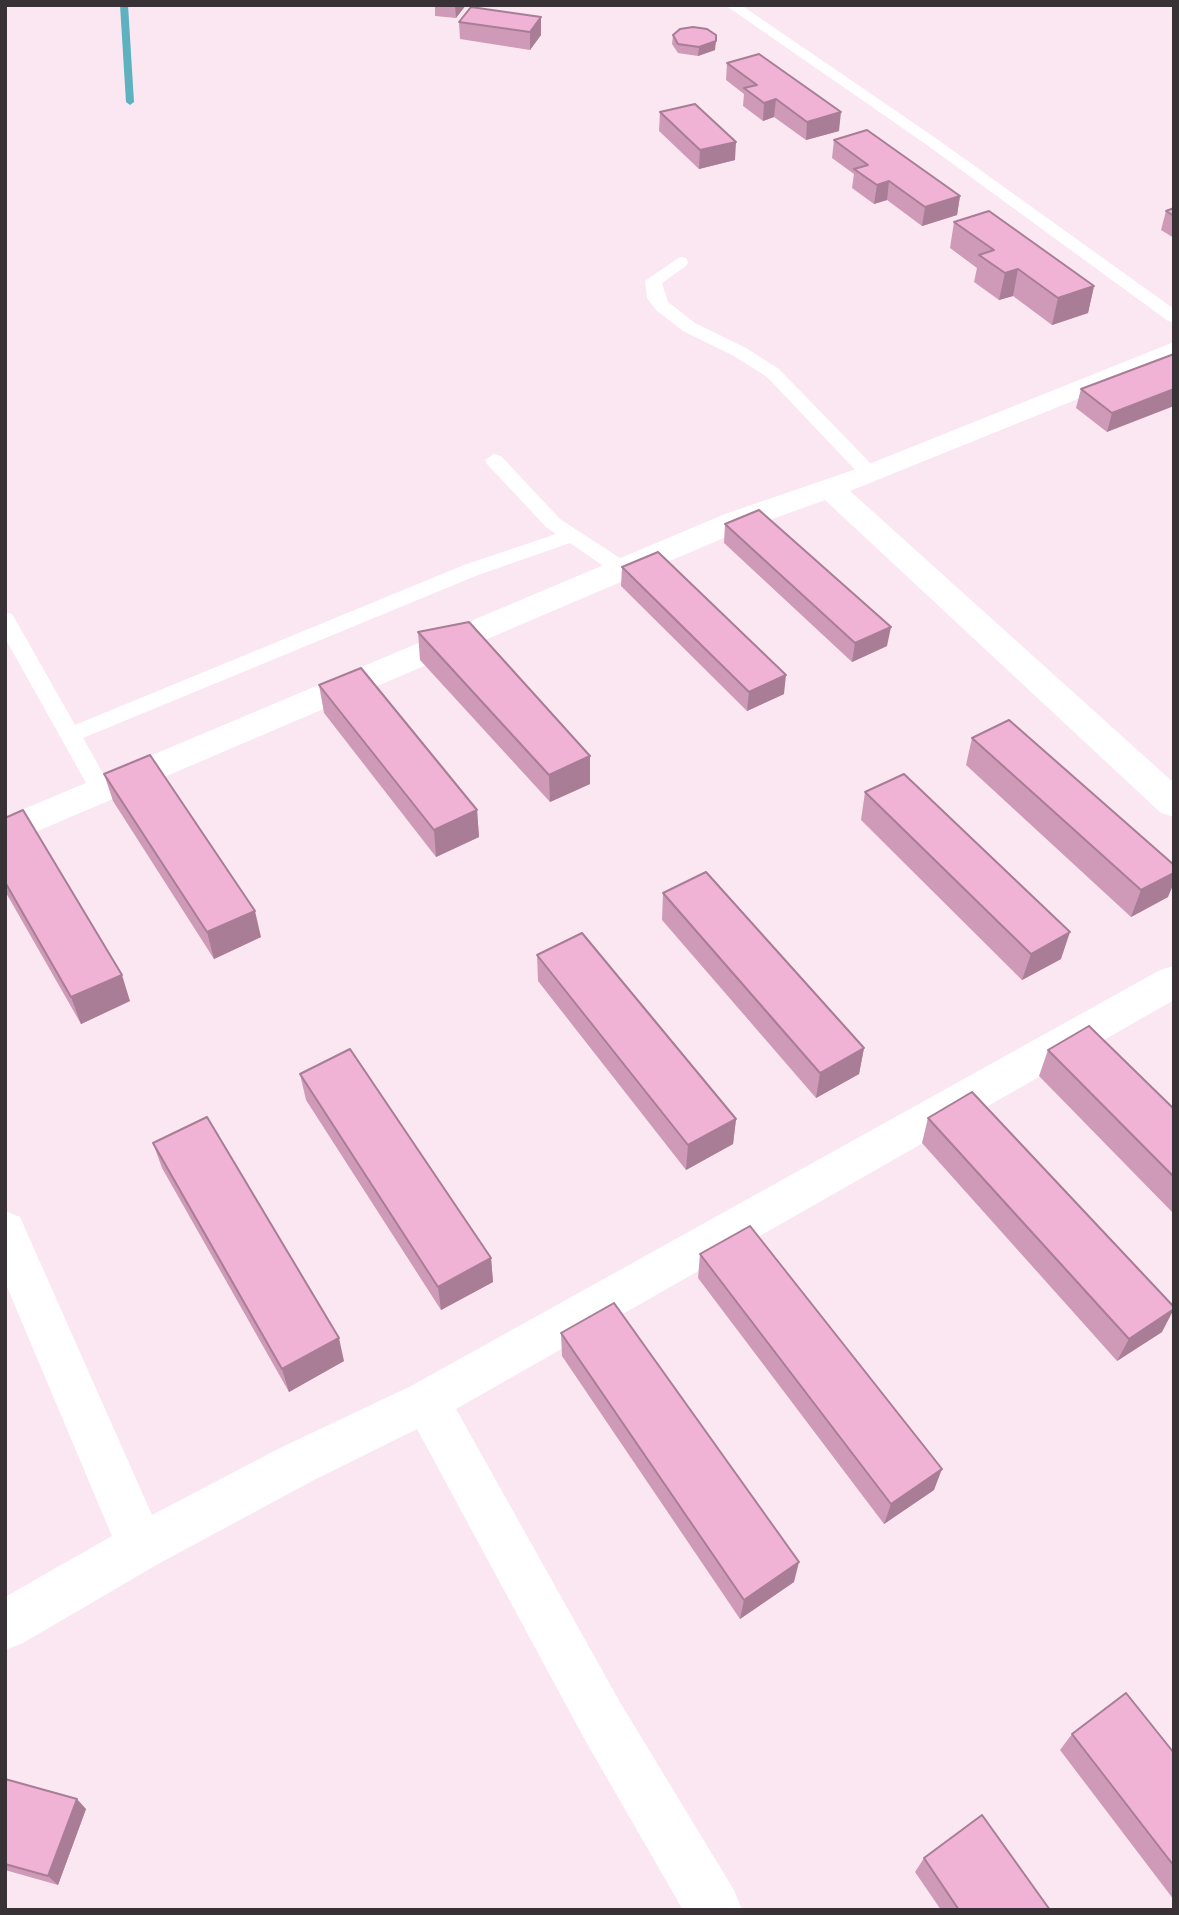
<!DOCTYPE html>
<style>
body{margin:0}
#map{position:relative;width:1179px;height:1915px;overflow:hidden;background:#fbe7f1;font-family:"Noto Serif",serif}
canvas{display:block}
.frame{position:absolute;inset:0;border:7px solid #383135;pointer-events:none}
</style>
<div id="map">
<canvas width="1179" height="1915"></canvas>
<div class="frame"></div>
</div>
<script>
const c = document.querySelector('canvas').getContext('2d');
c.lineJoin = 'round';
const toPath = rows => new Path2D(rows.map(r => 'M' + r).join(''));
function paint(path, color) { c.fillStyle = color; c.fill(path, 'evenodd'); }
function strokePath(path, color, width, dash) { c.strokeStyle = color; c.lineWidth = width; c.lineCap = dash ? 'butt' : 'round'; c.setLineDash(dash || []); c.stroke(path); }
paint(toPath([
 [120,5,128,5,134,102,130,105,126,102,120,5]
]), '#5eb1bf');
paint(toPath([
 [725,5,741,5,937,139,1174,309,1174,322,1168,321,927,145,725,5],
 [680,257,686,258,688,262,686,266,662,283,668,302,695,323,746,348,779,369,877,470,880,474,877,478,863,478,767,377,734,356,683,331,656,310,647,298,645,281,680,257],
 [494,454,501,456,560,519,629,564,632,569,629,574,615,574,570,543,478,575,83,738,113,791,110,797,102,799,94,797,5,638,5,612,12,614,15,619,75,725,464,565,556,534,546,527,487,464,485,460,494,454]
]), '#fff');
paint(toPath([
 [1174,342,1174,360,850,491,1174,783,1174,817,1161,813,825,500,747,528,5,845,5,817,725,514,859,468,1174,342],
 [1174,966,1174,1000,456,1409,621,1704,734,1890,742,1910,683,1910,585,1740,417,1429,314,1480,158,1564,23,1643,5,1650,5,1597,112,1536,5,1282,5,1211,20,1217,152,1515,280,1448,411,1386,1160,970,1174,966]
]), '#fff');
paint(toPath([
 [435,5,466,5,456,18,435,16],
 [541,17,541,35,530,50,460,39,459,22],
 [673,35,715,50,698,56,678,53,672,44],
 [727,63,839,131,806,140,774,117,763,121,743,106,744,94,726,80],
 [660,112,735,160,699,169,659,131],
 [834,140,960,196,957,215,922,226,887,200,874,204,852,188,854,174,832,158],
 [1174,208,1174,238,1161,230,1166,211],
 [954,222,1094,286,1088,313,1052,325,1013,296,999,300,974,282,977,268,950,248],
 [1174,354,1107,432,1076,408,1081,389],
 [725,524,887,646,852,662,724,543],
 [622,567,784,694,747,711,621,586],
 [418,632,590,756,590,784,550,802,420,660],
 [319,685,477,810,479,837,436,857,324,713],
 [972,738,1168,897,1131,917,966,765],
 [104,774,261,937,214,959,113,801],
 [865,792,1061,959,1022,980,861,820],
 [5,818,130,1001,81,1024,5,891],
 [663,893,864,1048,859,1074,816,1098,662,920],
 [537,955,736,1119,733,1144,686,1170,538,981],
 [1048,1050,1174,1109,1174,1214,1039,1076],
 [300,1074,491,1258,493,1282,441,1310,306,1100],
 [928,1118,1162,1332,1117,1361,922,1143],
 [153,1143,344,1361,289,1392,162,1168],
 [700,1254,934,1490,884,1524,698,1278],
 [561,1333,794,1582,740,1619,562,1356],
 [1072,1734,1174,1753,1174,1900,1060,1750],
 [5,1779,86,1809,58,1885,5,1870],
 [924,1858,1050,1910,941,1910,915,1872]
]), '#ce9ab7');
paint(toPath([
 [455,5,466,5,456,18],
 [541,17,541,35,530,50,530,32],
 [716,41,715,50,698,56,699,47],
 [776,99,774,117,763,121,764,103],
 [841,112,839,131,806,140,807,122],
 [736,142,735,160,699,169,700,150],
 [889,181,887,200,874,204,877,185],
 [960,196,957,215,922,226,925,207],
 [1018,269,1013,296,999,300,1005,273],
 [1094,286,1088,313,1052,325,1058,298],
 [1174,389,1174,406,1107,432,1112,413],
 [891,627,887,646,852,662,855,643],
 [786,675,784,694,747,711,749,692],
 [590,756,590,784,550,802,549,775],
 [477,810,479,837,436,857,434,830],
 [1174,873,1174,883,1168,897,1131,917,1141,890],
 [255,911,261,937,214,959,207,932],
 [1070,932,1061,959,1022,980,1031,954],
 [122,975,130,1001,81,1024,71,997],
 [864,1048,859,1074,816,1098,820,1073],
 [736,1119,733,1144,686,1170,688,1145],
 [491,1258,493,1282,441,1310,438,1287],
 [1174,1309,1162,1332,1117,1361,1129,1339],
 [339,1338,344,1361,289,1392,282,1369],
 [942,1469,934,1490,884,1524,891,1504],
 [799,1562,794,1582,740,1619,744,1600],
 [77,1799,86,1809,58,1885,48,1876]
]), '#a87d95');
const building = toPath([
 [471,7,541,17,530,32,459,22,471,7],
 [693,27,707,29,716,35,716,41,699,47,678,44,673,35,680,29,693,27],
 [759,54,841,112,807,122,776,99,764,103,744,88,757,85,727,63,759,54],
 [695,104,736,142,700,150,660,112,695,104],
 [867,130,960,196,925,207,889,181,877,185,854,169,868,165,834,140,867,130],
 [1174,208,1174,216,1166,211,1174,208],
 [989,211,1094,286,1058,298,1018,269,1005,273,979,255,994,250,954,222,989,211],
 [1174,354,1174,389,1112,413,1081,389,1174,354],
 [759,510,891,627,855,643,725,524,759,510],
 [658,552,786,675,749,692,622,567,658,552],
 [469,622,590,756,549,775,418,632,469,622],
 [361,668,477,810,434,830,319,685,361,668],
 [1009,720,1174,865,1174,873,1141,890,972,738,1009,720],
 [150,755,255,911,207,932,104,774,150,755],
 [904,774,1070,932,1031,954,865,792,904,774],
 [23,810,122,975,71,997,5,882,5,818,23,810],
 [706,872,864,1048,820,1073,663,893,706,872],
 [582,933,736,1119,688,1145,537,955,582,933],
 [1089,1026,1174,1109,1174,1177,1048,1050,1089,1026],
 [350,1049,491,1258,438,1287,300,1074,350,1049],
 [972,1092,1174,1307,1174,1309,1129,1339,928,1118,972,1092],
 [207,1117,339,1338,282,1369,153,1143,207,1117],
 [750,1226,942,1469,891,1504,700,1254,750,1226],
 [614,1303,799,1562,744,1600,561,1333,614,1303],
 [1126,1693,1174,1753,1174,1866,1072,1734,1126,1693],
 [5,1779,77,1799,48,1876,5,1864,5,1779],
 [982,1815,1050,1910,959,1910,924,1858,982,1815]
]);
paint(building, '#f0b3d5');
strokePath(building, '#a87d95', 2);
</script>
